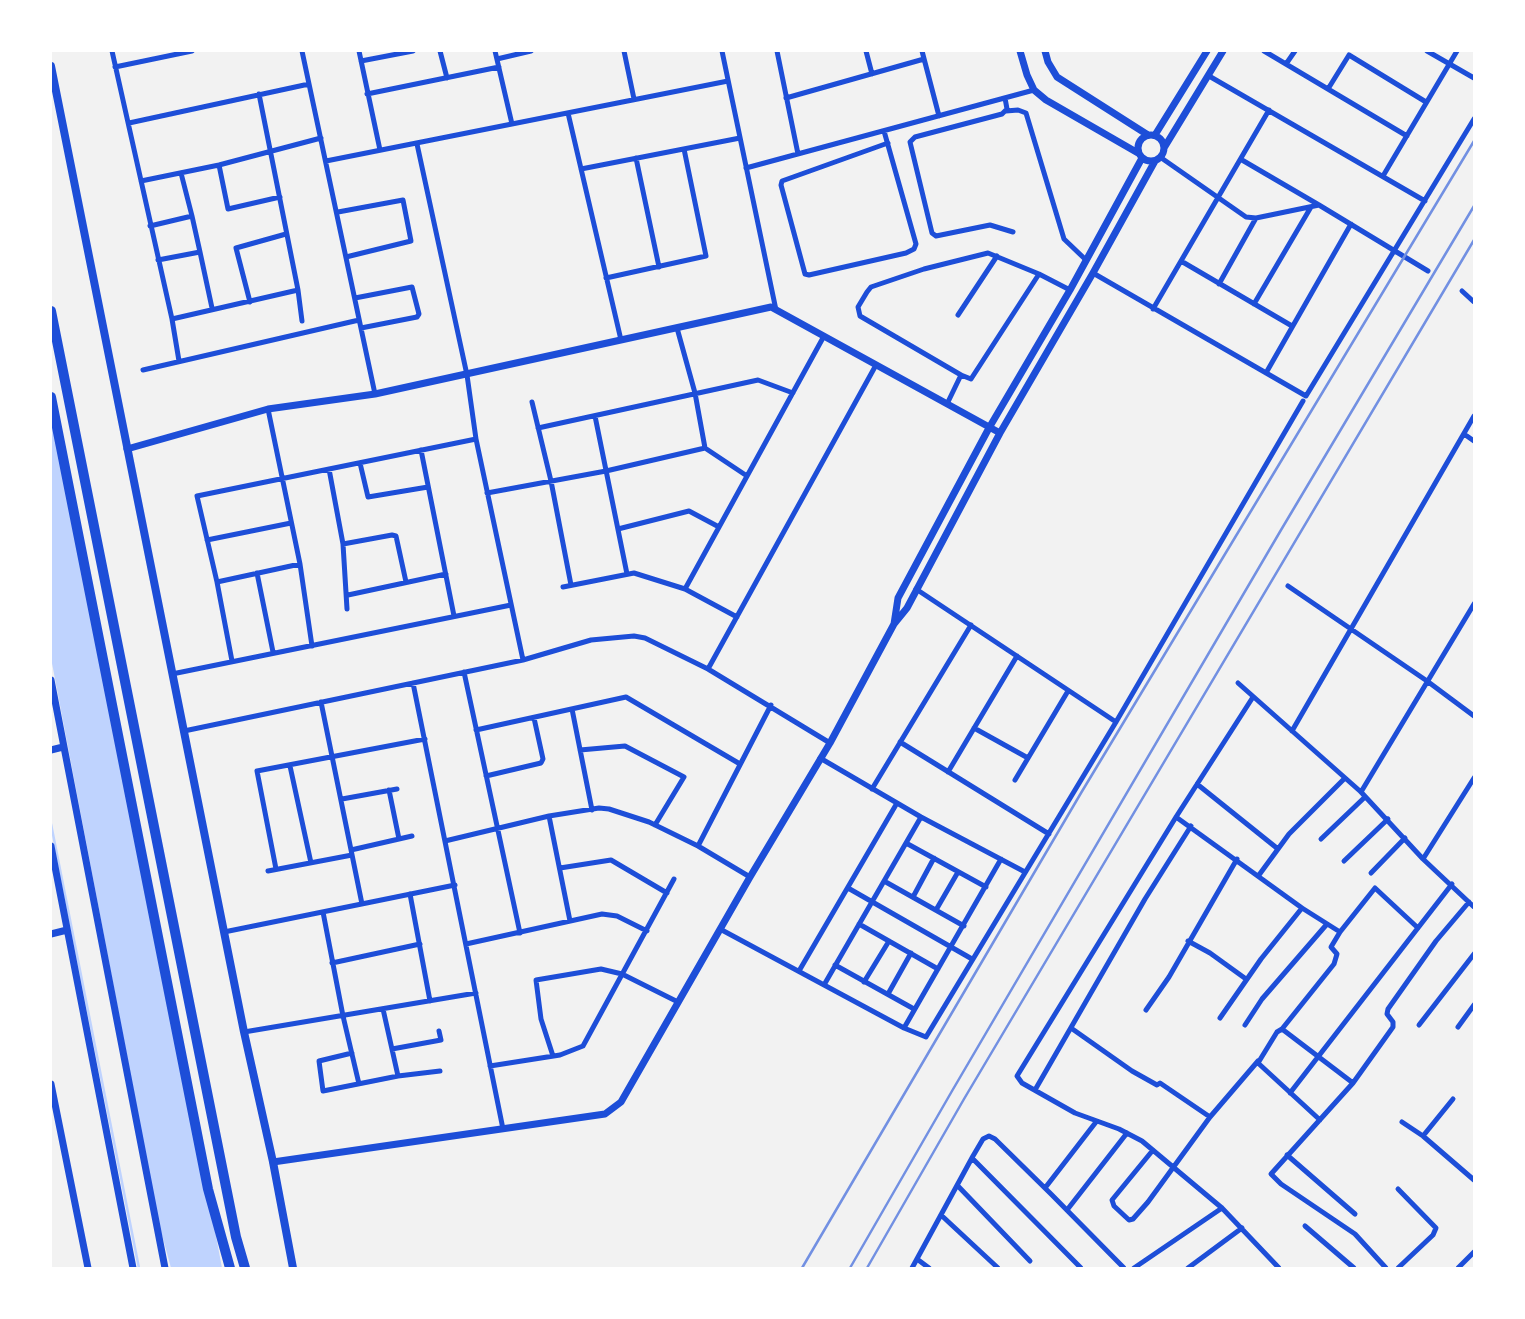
<!DOCTYPE html>
<style>
body{margin:0}
#map{position:relative;width:1525px;height:1319px;overflow:hidden;background:#f2f2f2;font-family:Inter,sans-serif}
canvas{display:block}
.frame{position:absolute;inset:0;border:52px solid #fff;pointer-events:none}
</style>
<div id="map">
<canvas width="1525" height="1319"></canvas>
<div class="frame"></div>
</div>
<script>
const c = document.querySelector('canvas').getContext('2d');
c.lineJoin = 'round';
function paint(path, color) { c.fillStyle = color; c.fill(path, 'evenodd'); }
const toPath = rows => new Path2D(rows.map(r => 'M' + r).join(''));
function strokePath(path, color, width, dash) { c.strokeStyle = color; c.lineWidth = width; c.lineCap = dash ? 'butt' : 'round'; c.setLineDash(dash || []); c.stroke(path); }
paint(toPath([
 [51,391,119,717,222,1268,171,1268,159,1224,51,658]
]), '#bfd3fe');
strokePath(toPath([
 [51,824,139,1268]
]), '#bfd3fe', 2.5);
strokePath(toPath([
 [112,51,172,319,298,290],
 [302,51,375,394],
 [359,51,380,150],
 [440,51,447,78],
 [495,51,512,124],
 [624,51,634,99],
 [722,51,776,310],
 [777,51,798,154],
 [866,51,872,74],
 [922,51,939,116],
 [1264,51,1407,136],
 [1427,51,1474,78],
 [497,59,531,51],
 [361,61,413,51],
 [1286,64,1295,51],
 [115,67,192,51],
 [1209,76,1425,201],
 [1328,89,1349,55,1426,102],
 [259,94,298,290,302,321],
 [367,94,499,67],
 [786,98,924,59],
 [1005,98,1007,109,1002,114,915,137,910,142,932,233,936,236,990,225,1013,232],
 [1006,111,1018,110,1026,113,1064,239,1086,260],
 [568,113,621,340],
 [129,123,309,84],
 [884,131,916,244,914,249,906,253,809,275,805,274,781,185,782,181,888,143],
 [417,144,467,375,476,439,523,660],
 [1160,157,1246,217,1256,218,1319,205,1428,271],
 [636,158,659,267],
 [1242,160,1319,205],
 [326,161,728,81],
 [219,165,228,209,280,197],
 [746,168,1034,90],
 [581,169,740,138],
 [1383,176,1457,51],
 [141,181,219,165,321,138],
 [338,212,403,200,411,241,346,257],
 [192,216,200,252],
 [150,226,192,216,181,173],
 [158,260,200,252,212,308],
 [1181,261,1292,326],
 [1093,273,1306,396,1474,119],
 [606,278,706,256,684,149],
 [1219,284,1256,218],
 [1462,291,1474,302],
 [355,298,412,287,419,314,417,317,361,328],
 [250,302,236,248,286,234],
 [1254,304,1311,207],
 [1153,309,1269,110],
 [958,315,997,256],
 [172,319,179,361],
 [677,328,695,393,705,448],
 [143,370,359,320],
 [1266,373,1351,224],
 [961,375,860,316,858,307,867,292,871,287,924,269,988,253,1039,274],
 [532,402,551,481,571,585],
 [947,404,961,375,971,379,1039,274,1070,290],
 [268,409,300,564,312,646],
 [595,416,627,574],
 [538,428,758,380,793,393],
 [1464,434,1474,441],
 [421,450,454,616],
 [360,463,368,497,428,487],
 [329,469,343,544,347,609],
 [487,493,606,471,705,448,747,476],
 [618,529,689,511,719,527],
 [207,540,291,523],
 [343,544,392,535,396,536,406,582],
 [257,573,273,652],
 [217,582,300,564],
 [1288,586,1427,681,1474,716],
 [563,587,634,573,685,589,737,617],
 [685,589,824,336],
 [916,589,1116,722],
 [348,595,446,574],
 [232,661,217,582,197,496,476,439],
 [708,669,876,365],
 [464,672,520,933],
 [172,674,511,605],
 [413,683,503,1129],
 [1238,683,1361,792,1423,859,1474,907],
 [1253,697,1176,817,1017,1076,1022,1083,1075,1113,1119,1129,1142,1141,1222,1208,1279,1268],
 [321,702,362,904],
 [572,709,592,810],
 [974,728,1028,758],
 [476,730,626,697,740,764],
 [184,731,523,660,591,640,634,636,645,638,708,669,830,743],
 [1292,731,1474,416],
 [900,742,1049,834],
 [580,750,625,746,684,777,655,825],
 [820,758,921,817,1025,872],
 [290,766,311,863],
 [948,772,1017,656],
 [486,776,541,763,543,759,534,718],
 [1015,780,1068,691],
 [1197,784,1278,849],
 [872,789,971,625],
 [389,790,399,839],
 [1361,792,1474,604],
 [342,799,397,789],
 [549,816,570,921],
 [1176,817,1302,908,1340,932,1331,947,1337,954,1334,964,1282,1029],
 [1321,839,1365,797],
 [445,841,549,816,599,808,609,809,649,822,698,846,750,877],
 [906,843,986,887],
 [698,846,771,705],
 [351,850,412,836],
 [1423,859,1474,778],
 [1344,861,1388,819],
 [560,868,611,860,667,893],
 [276,869,257,771,425,739],
 [268,871,352,855],
 [1371,873,1405,838],
 [1259,875,1289,834,1345,778],
 [884,881,964,926],
 [848,888,972,959],
 [410,894,430,1001],
 [913,897,934,858],
 [936,910,958,872],
 [323,912,343,1016,359,1084],
 [859,924,938,969],
 [720,929,904,1028,926,1037,1116,722,1303,401],
 [224,932,455,885],
 [1340,932,1375,888,1418,928],
 [1188,941,1210,953,1246,979],
 [466,944,602,914,617,916,647,931],
 [332,963,420,944],
 [835,965,914,1009],
 [799,971,897,803],
 [864,982,889,941],
 [824,985,921,817],
 [888,994,911,953],
 [383,1009,398,1076],
 [1146,1010,1169,977,1237,859],
 [1220,1018,1261,959,1302,908],
 [1245,1025,1262,999,1327,924],
 [1419,1025,1474,954],
 [1458,1027,1474,1005],
 [904,1028,1001,859],
 [1071,1028,1132,1071,1157,1085,1160,1083,1210,1117],
 [244,1032,476,993],
 [392,1049,441,1040,439,1031],
 [352,1053,319,1061,323,1091,398,1076,440,1071],
 [553,1056,541,1019,536,980,601,969,622,974,678,1002],
 [490,1066,560,1055,583,1046,674,879],
 [1035,1090,1145,899,1191,826],
 [1290,1093,1452,884],
 [1320,1120,1258,1063,1277,1032,1282,1029,1353,1083],
 [1402,1122,1423,1136,1474,1180],
 [1423,1136,1453,1099],
 [1153,1150,1112,1200,1114,1206,1129,1220,1133,1219,1148,1202,1210,1117,1258,1061],
 [1287,1155,1355,1214],
 [972,1158,1081,1268],
 [957,1185,1030,1261],
 [1045,1188,1096,1122],
 [1398,1189,1436,1228,1433,1235,1398,1268],
 [1067,1210,1127,1133],
 [941,1215,998,1268],
 [1305,1226,1354,1268],
 [917,1259,929,1268],
 [912,1268,973,1156,983,1139,989,1136,995,1139,1051,1194,1124,1268],
 [1134,1268,1222,1208],
 [1188,1268,1242,1228],
 [1386,1268,1355,1234,1281,1184,1271,1174,1353,1083,1393,1027,1393,1022,1387,1014,1388,1009,1436,941,1469,902],
 [1458,1268,1474,1252]
]), '#1d4ed8', 5);
strokePath(toPath([
 [1020,51,1027,75,1034,90,1046,100,1138,153],
 [1045,51,1048,62,1057,77,1148,135],
 '1138 148a13 13 0 1 1 26 0a13 13 0 1 1-26 0Z',
 [1155,135,1207,51],
 [1164,148,1223,51],
 [127,449,268,409,375,394,771,307,1000,433],
 [894,624,898,598,989,428,1070,290,1142,158],
 [51,680,165,1268],
 [51,750,63,747],
 [51,846,133,1268],
 [51,934,67,930],
 [51,1084,88,1268],
 [273,1162,605,1114,621,1102,750,877,830,743,894,624,907,608,1000,433,1093,273,1155,161]
]), '#1d4ed8', 7);
strokePath(toPath([
 [51,66,244,1032,273,1162,293,1268]
]), '#1d4ed8', 8);
strokePath(toPath([
 [51,311,236,1237,245,1268],
 [51,397,208,1189,230,1268]
]), '#1d4ed8', 10);
strokePath(toPath([
 [802,1268,1081,793,1474,141],
 [850,1268,952,1091,1281,530,1474,206],
 [867,1268,964,1099,1474,240]
]), '#7290e2', 2.5);
</script>
